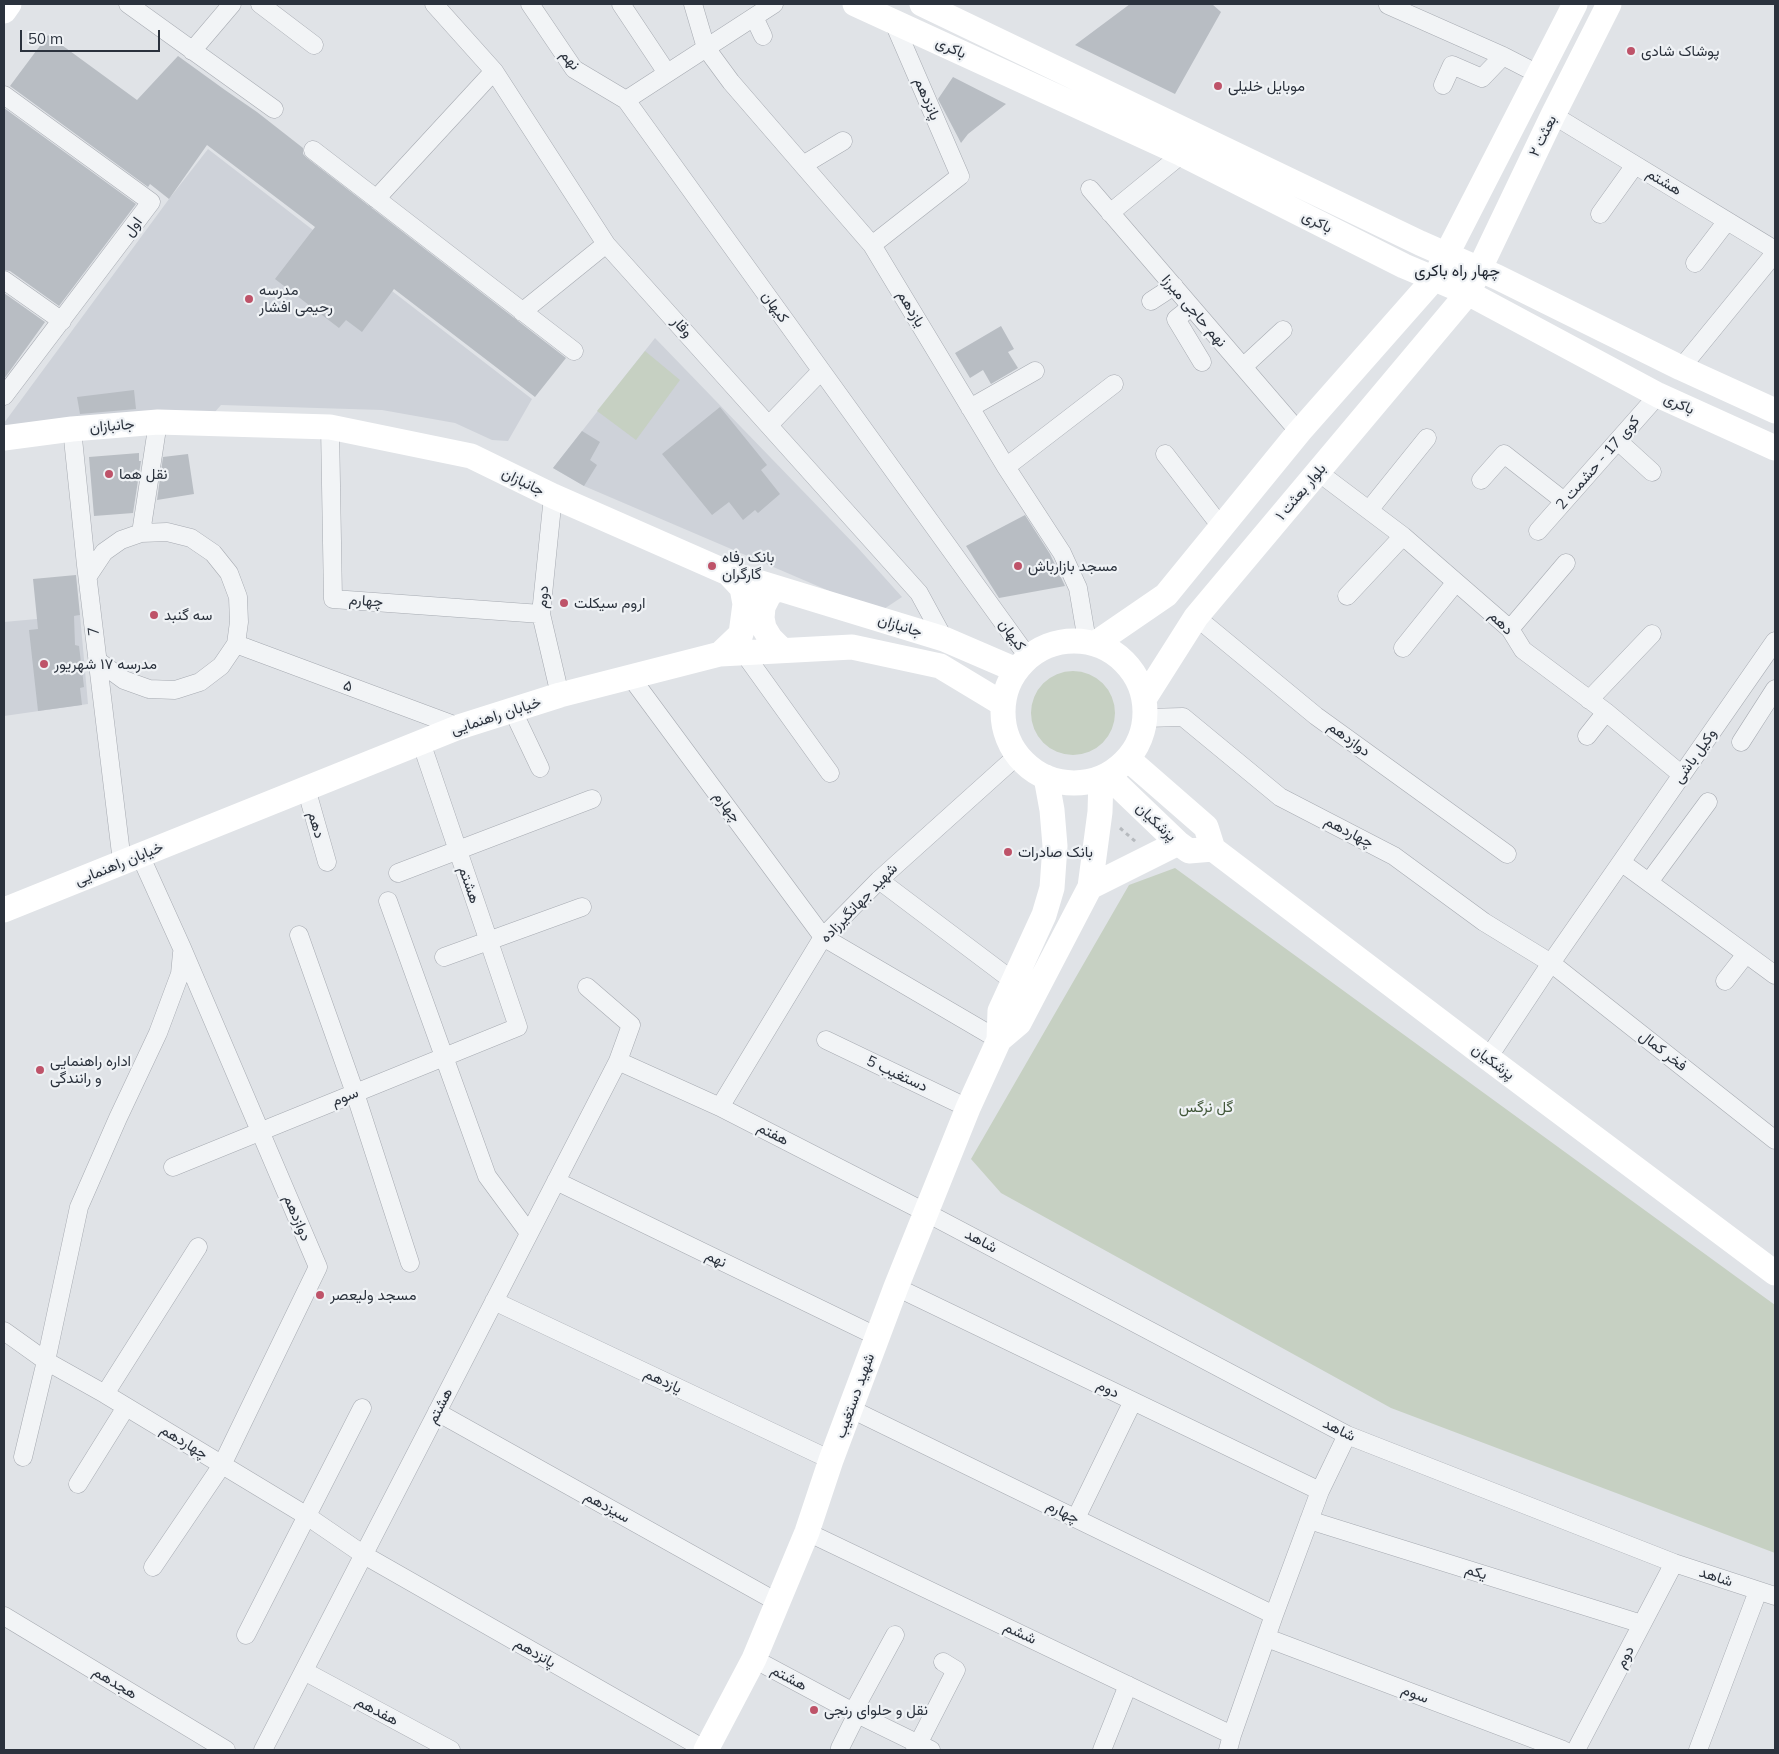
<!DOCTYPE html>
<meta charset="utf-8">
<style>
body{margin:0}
#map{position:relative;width:1779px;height:1754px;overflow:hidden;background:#e0e3e7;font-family:Mulish,sans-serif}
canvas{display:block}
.frame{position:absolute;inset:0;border:5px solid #2b323d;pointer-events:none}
.scale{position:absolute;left:20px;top:30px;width:140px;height:22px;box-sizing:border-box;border:2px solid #2b323d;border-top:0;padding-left:6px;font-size:15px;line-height:18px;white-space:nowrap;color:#2b323d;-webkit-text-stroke:4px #eff2f5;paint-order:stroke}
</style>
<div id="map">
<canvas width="1779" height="1754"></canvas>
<div class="frame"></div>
<div class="scale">50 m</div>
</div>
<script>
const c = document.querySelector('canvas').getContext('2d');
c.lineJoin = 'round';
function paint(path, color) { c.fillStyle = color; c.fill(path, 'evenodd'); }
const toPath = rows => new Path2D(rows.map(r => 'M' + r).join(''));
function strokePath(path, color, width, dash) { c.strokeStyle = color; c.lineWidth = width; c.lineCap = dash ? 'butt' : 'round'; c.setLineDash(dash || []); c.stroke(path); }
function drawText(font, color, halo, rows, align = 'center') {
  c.font = font + ' Mulish,Vazirmatn,sans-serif'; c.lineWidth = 4.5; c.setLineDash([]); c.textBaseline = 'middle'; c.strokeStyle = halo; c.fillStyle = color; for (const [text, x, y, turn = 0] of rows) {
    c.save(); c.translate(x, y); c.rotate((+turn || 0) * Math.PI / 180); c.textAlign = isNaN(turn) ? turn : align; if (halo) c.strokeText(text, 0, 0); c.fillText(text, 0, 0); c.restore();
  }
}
paint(toPath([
 [208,149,532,399,508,441,492,440,455,423,382,410,221,405,214,413,4,426,4,423,169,199],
 [655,338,858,548,902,597,881,611,841,596,584,486,553,468],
 [80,615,88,704,4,716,4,622]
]), '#ced2d9');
paint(toPath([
 [645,351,680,380,636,440,597,411],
 '1031 713a42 42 0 1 1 84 0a42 42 0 1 1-84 0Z',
 [1175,868,1775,1305,1775,1553,1391,1408,1001,1193,971,1159,1129,885]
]), '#c6d0c2');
paint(toPath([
 [1130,4,1212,4,1221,12,1175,94,1075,45],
 [48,35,137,100,178,56,225,90,257,112,303,148,303,154,307,158,566,358,535,397,394,289,362,332,346,320,339,328,275,279,315,227,207,145,169,199,150,184,148,187,10,86],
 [953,77,1006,104,968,134,961,143,938,99],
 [4,108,136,204,59,306,10,271,4,270],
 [4,293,45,322,4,379],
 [1001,326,1014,349,1008,352,1018,368,991,384,983,370,970,378,955,353],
 [134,390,136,409,80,414,77,397],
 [720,407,767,465,761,470,780,494,758,513,755,510,743,520,729,502,712,515,662,454],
 [582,431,600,442,590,460,597,465,584,486,553,468],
 [139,453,139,461,141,461,133,513,94,516,89,457],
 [188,454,194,494,157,500,163,457],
 [1025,515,1050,554,1065,586,999,598,966,546],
 [76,575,80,615,74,616,75,645,79,646,84,687,80,688,82,705,38,711,29,630,38,629,33,579]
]), '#b8bdc3');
const street = toPath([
 [128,4,274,109],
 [260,4,314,45],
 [434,4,494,71,606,244,919,593,944,639],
 [530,4,574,69,626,100,1028,657],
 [621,4,667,73],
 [693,4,706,48,731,82,872,245,1006,467,1062,553,1078,588,1087,641],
 [1388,5,1503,56,1540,75],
 [754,17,763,36],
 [192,51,232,4],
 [1443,85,1452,65,1482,78,1503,56],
 [4,95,151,202,4,396],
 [626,100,774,4],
 [1553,115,1775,250],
 [313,150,574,351],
 [803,165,843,141],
 [1090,189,1299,432],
 [376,199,494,71],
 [1110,213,1182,154],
 [1600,214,1635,165],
 [872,245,960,176,893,21],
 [1695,263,1727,221],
 [4,280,62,321],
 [1151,301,1174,286],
 [1191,307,1176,319,1202,362],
 [522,312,606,244],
 [1243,367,1283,330],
 [1681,368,1775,253],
 [970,408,1035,371],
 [769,425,821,371],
 [330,427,333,599,541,614],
 [72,429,86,565,122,862],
 [1618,441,1652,472],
 [1165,454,1222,528],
 [1006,467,1114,384],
 [1318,472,1403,536,1510,629,1523,650,1606,712,1682,775],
 [1481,480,1504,454,1564,501],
 [553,496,541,614,560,695],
 [1369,510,1427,438],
 [1538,531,1658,395],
 [141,533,158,422],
 [88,576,104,552,121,540,141,533,167,532,191,538,213,553,229,573,238,597,239,622,236,644,221,666,200,682,175,690,149,689,124,680,98,661],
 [1347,596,1403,536],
 [1196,617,1316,716,1507,854],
 [1510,629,1566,563],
 [236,644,459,727],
 [1403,648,1456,582],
 [743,652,830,773],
 [630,676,823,937,999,1040],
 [1589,700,1652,634],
 [512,709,540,768],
 [1145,718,1183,717,1280,797,1394,856,1484,922,1551,963,1775,1140],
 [1587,736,1606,712],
 [1741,742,1775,689],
 [306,788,327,862],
 [140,855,182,948,318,1267,222,1465,153,1567],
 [1621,862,1775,975],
 [398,873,592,799],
 [879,880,1013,981],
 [1649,882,1708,802],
 [388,901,487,1176,529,1233],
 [299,935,355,1093,410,1263],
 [444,957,582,907],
 [1725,981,1746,954],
 [826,1040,968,1108],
 [1488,1058,1551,963,1775,641],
 [618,1061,720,1107,925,1212,1347,1435,1674,1563,1775,1596],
 [720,1107,823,937,879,880,1018,755],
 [173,1167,518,1027,421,742],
 [556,1181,876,1336],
 [896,1287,1320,1491],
 [494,1301,831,1460],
 [4,1331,46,1361,105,1394,307,1516,364,1555,706,1750],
 [105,1394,198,1247],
 [851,1409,1274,1615],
 [437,1412,777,1602],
 [23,1457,46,1361,79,1207,118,1118,158,1033,180,974,182,953],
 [78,1484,126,1407],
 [1076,1518,1133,1401],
 [1309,1520,1642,1624],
 [807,1532,1232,1735],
 [4,1616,226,1750],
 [246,1635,362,1408],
 [1267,1638,1563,1750],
 [754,1659,853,1712,931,1750],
 [304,1671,451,1750],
 [853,1712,895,1635],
 [840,1748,857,1714],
 [263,1750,618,1061,631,1025,587,987],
 [915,1750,956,1670,943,1662],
 [1102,1750,1128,1685],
 [1228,1750,1232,1735,1274,1615,1320,1491,1347,1435],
 [1576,1750,1674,1563],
 [1698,1750,1758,1591]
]);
strokePath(street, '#a6aab1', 19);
strokePath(toPath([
 [1120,828,1136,842]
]), '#b6babe', 3, [4, 4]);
strokePath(street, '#f2f4f6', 18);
strokePath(toPath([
 [855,4,1182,154,1404,266,1468,293,1658,395,1775,448],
 [922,4,1420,243,1497,277,1681,368,1775,411],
 [4,11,9,4],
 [4,438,72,429,158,422,330,427,471,456,553,496,728,573,944,639,1016,670],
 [779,589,770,593,763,607,762,618,764,628,770,638,782,650],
 '1003 712a71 71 0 1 1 142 0a71 71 0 1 1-142 0Z',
 [1096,643,1166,595,1299,432,1434,279,1575,4],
 [720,654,741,634,745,604,742,588,728,573],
 [1144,699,1196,617,1468,293,1553,115,1609,4],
 [1128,759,1206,827,1213,849,1488,1058,1775,1273],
 [1107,775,1178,843,1189,851,1213,849],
 [1090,887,1178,843],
 [4,910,459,727,560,695,720,654,852,647,940,666,1003,704],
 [999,1040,1019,1023,1090,887,1100,812,1101,778],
 [706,1750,754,1659,807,1532,831,1460,896,1287,968,1108,999,1040,1000,1011,1044,915,1052,888,1055,846,1052,810,1046,777]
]), '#fff', 25);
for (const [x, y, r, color] of [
 [1631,51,5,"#be5369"],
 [1218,86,5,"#be5369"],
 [249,299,5,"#be5369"],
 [109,474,5,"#be5369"],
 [712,566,5,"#be5369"],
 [1018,566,5,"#be5369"],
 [564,603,5,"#be5369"],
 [154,615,5,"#be5369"],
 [44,664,5,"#be5369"],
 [1008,852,5,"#be5369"],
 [40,1070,5,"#be5369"],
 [320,1295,5,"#be5369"],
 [814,1710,5,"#be5369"]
]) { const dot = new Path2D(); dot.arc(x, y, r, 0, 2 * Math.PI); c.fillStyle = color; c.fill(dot); strokePath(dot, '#eff2f5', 2); }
drawText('15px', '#2b323d', '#eff2f5', [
 ["باکری",951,48,25],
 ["نهم",570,60,49],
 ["پانزدهم",927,99,67],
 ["بعثت ۲",1543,136,-64],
 ["هشتم",1664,182,31],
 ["باکری",1317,222,27],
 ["اول",133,227,-53],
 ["کیهان",775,307,54],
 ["یازدهم",911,309,59],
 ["نهم حاجی میرزا",1194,311,49],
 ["وقار",682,327,48],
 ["باکری",1679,404,24],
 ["جانبازان",112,426,-5],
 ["کوی 17 - حشمت 2",1598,463,-49],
 ["جانبازان",523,482,26],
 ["بلوار بعثت ۱",1301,492,-50],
 ["دوم",543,597,-85],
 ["چهارم",366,601,4],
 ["دهم",1501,623,45],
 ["جانبازان",900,626,17],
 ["7",94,631,-97],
 ["کیهان",1012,635,54],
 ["۵",348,686,20],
 ["خیابان راهنمایی",496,716,-18],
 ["دوازدهم",1349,739,36],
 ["وکیل باشی",1695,756,-55],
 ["چهارم",727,807,53],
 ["پزشکیان",1156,822,43],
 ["دهم",316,825,74],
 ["چهاردهم",1349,832,27],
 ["خیابان راهنمایی",119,864,-22],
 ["هشتم",469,885,71],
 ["شهید جهانگیرزاده",859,903,-46],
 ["فخر کمال",1663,1051,38],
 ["پزشکیان",1493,1062,37],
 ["دستغیب 5",897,1074,25],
 ["سوم",345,1097,-22],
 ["هفتم",773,1134,27],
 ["دوازدهم",297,1218,67],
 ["شاهد",981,1241,28],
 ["نهم",716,1259,26],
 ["یازدهم",663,1381,25],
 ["دوم",1108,1389,26],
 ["شهید دستغیب",855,1396,-70],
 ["هشتم",440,1406,-63],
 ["شاهد",1339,1430,26],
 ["چهاردهم",184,1442,31],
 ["سیزدهم",607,1507,29],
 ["چهارم",1063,1512,26],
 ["یکم",1476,1572,17],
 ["شاهد",1716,1577,18],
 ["ششم",1020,1633,25],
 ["پانزدهم",535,1653,30],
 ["دوم",1625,1657,-62],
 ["هشتم",789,1678,28],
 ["هجدهم",115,1683,31],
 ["سوم",1415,1694,21],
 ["هفدهم",377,1711,28]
]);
drawText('15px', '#2b323d', '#eff2f5', [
 ["پوشاک شادی",1641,51],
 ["موبایل خلیلی",1228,86],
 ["مدرسه",259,290],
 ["رحیمی افشار",259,307],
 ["نقل هما",119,474],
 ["بانک رفاه",722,557],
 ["گارگران",722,574],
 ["مسجد بازارباش",1028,566],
 ["اروم سیکلت",574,603],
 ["سه گنبد",164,615],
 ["مدرسه ۱۷ شهریور",54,664],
 ["بانک صادرات",1018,852],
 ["اداره راهنمایی",50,1061],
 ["و رانندگی",50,1078],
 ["مسجد ولیعصر",330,1295],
 ["نقل و حلوای رنجی",824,1710]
], 'left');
drawText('15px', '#415739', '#eff2f5', [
 ["گل نرگس",1206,1107]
]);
drawText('16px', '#1d232e', '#eff2f5', [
 ["چهار راه باکری",1457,271]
]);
</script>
